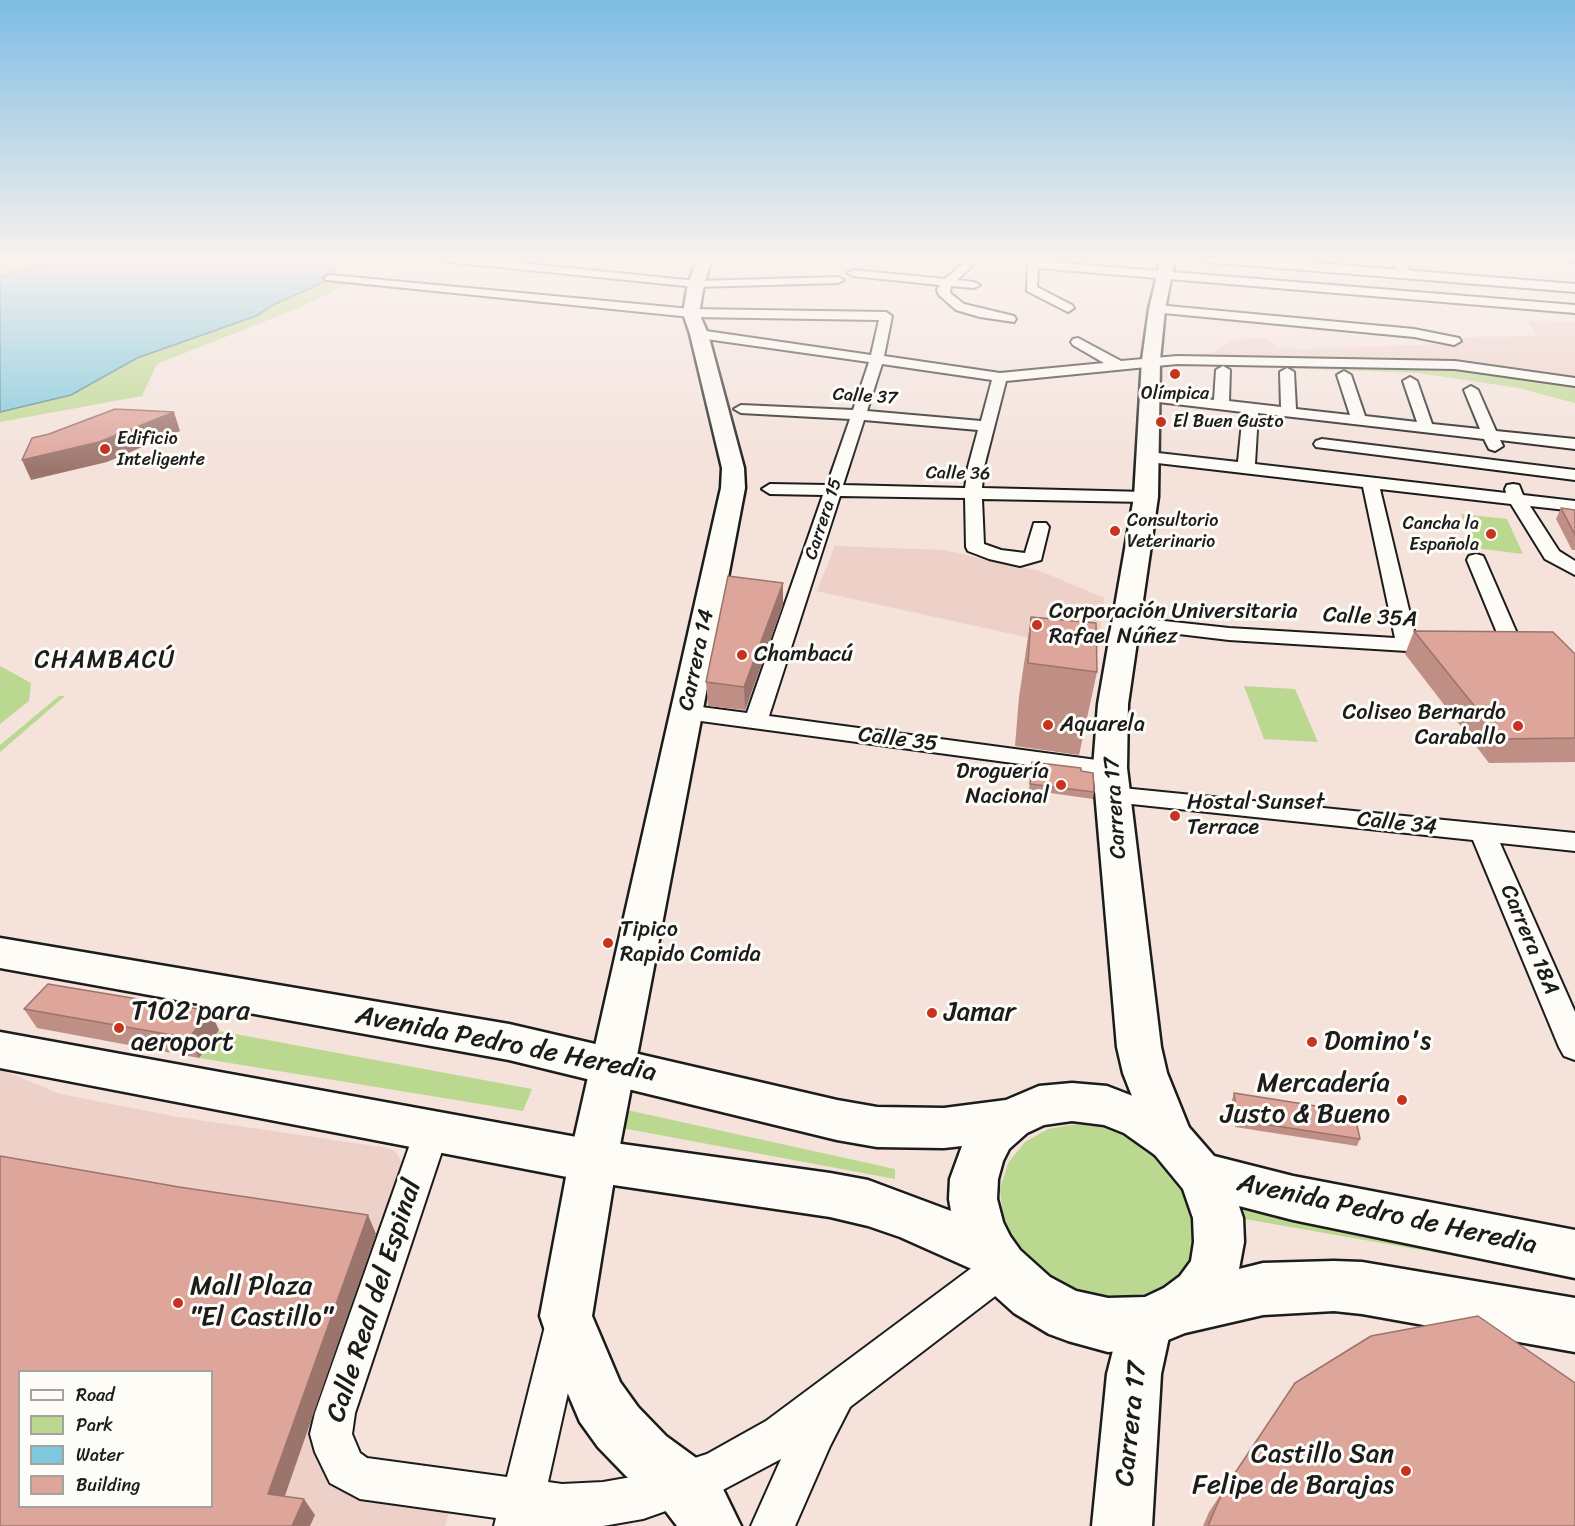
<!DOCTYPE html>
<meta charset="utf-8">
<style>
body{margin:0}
#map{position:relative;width:1575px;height:1526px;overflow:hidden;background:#f4e2db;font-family:Sriracha,sans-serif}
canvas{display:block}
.legend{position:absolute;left:18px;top:1370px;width:195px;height:138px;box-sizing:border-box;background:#fdfcf7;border:2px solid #a3a29f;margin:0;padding:8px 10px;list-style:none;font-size:18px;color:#1c1c1c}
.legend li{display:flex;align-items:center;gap:12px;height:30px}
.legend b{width:30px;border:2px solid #a3a29f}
</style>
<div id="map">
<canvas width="1575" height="1526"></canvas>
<ul class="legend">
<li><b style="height:8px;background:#fdfcf7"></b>Road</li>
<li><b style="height:16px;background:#bbd890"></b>Park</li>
<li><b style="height:16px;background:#7cc8dc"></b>Water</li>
<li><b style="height:16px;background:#dea59b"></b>Building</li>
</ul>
</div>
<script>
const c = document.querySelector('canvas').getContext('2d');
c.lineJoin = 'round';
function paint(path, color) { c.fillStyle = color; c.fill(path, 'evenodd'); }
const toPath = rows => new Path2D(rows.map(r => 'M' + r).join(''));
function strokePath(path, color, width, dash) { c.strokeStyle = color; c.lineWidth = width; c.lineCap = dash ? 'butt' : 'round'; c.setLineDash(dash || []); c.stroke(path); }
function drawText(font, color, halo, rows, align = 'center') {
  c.font = font + ' Sriracha,sans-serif'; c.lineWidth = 6; c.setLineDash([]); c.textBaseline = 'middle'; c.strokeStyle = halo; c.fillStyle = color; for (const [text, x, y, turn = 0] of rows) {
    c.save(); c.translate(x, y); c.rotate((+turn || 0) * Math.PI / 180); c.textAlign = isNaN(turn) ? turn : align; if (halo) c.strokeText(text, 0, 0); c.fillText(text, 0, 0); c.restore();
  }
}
paint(toPath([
 [1528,321,1575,322,1575,403,1519,388,1419,373,1171,363,1175,356,1215,352,1231,340,1267,338,1277,348,1303,349,1448,344,1467,337,1536,336],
 [835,546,943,550,1040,571,1104,598,1098,653,817,591],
 [0,1069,60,1094,178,1117,388,1148,396,1152,404,1167,314,1443,323,1474,346,1492,450,1509,445,1526,0,1526],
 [20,1372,212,1372,212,1506,20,1506]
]), '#edd0c8');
paint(toPath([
 [0,258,88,258,51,262,0,276],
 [324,282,349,284,296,309,157,364,142,396,0,422,0,412,71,395,137,358,256,316,275,304],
 [1162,363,1456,370,1575,386,1575,403,1519,388,1419,373],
 [1461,514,1507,519,1523,554,1474,548],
 [0,666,31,683,29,701,0,724],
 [1244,686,1295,689,1318,742,1264,739],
 [59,696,65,696,0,752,0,745],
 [219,1031,532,1089,523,1111,199,1058],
 [627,1110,895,1169,895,1179,622,1128],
 [1076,1124,1107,1128,1137,1140,1163,1159,1184,1184,1195,1213,1197,1243,1187,1270,1166,1291,1138,1302,1070,1293,1039,1273,1016,1248,1003,1218,1000,1189,1008,1163,1025,1142,1048,1129],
 [1241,1195,1575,1277,1245,1219]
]), '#bbd890');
const water = toPath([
 [88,258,336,258,330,261,337,268,324,275,324,282,275,304,256,316,137,358,71,395,0,412,0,276,51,262,88,258]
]);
paint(water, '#7cc8dc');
strokePath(water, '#56838f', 1.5);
const minor = toPath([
 [434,258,471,258,696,281,838,277,844,280,838,283,696,287,439,261,434,258],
 [969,258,980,258,957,280,974,282,980,285,974,288,951,286,950,293,964,304,1014,316,1016,319,1014,322,980,317,956,310,939,295,937,290,940,285,853,276,847,273,853,270,945,279,969,258],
 [1028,258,1038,258,1038,261,1575,305,1575,313,1038,268,1037,287,1072,305,1074,308,1068,312,1027,291,1028,258],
 [1389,258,1402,258,1411,273,1409,275,1401,275,1389,258],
 [1558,258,1575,258,1575,262,1559,260,1558,258],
 [330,275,691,309,886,312,892,316,884,356,1000,373,1104,363,1073,345,1071,342,1073,339,1078,338,1121,361,1177,356,1455,361,1575,378,1575,386,1455,369,1177,364,1006,381,984,467,982,488,1146,492,1152,493,1155,497,1152,501,1146,502,982,499,984,544,1001,550,1025,553,1034,523,1046,523,1049,527,1041,560,1020,566,989,559,968,551,966,547,965,498,840,496,769,716,1119,763,1122,768,1119,773,1110,776,686,719,678,717,675,712,678,707,686,705,747,713,823,495,770,494,762,489,770,484,827,485,850,419,741,413,734,409,741,405,853,410,869,362,699,338,693,334,699,330,871,355,879,320,691,317,326,280,324,278,330,275],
 [882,364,992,380,981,421,867,411,882,364],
 [864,420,978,430,968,467,965,488,843,485,864,420],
 [1157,305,1414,329,1459,338,1461,341,1454,345,1414,337,1153,312,1153,306,1157,305],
 [1223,366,1230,370,1229,401,1281,407,1280,372,1287,368,1294,372,1296,409,1350,415,1337,375,1344,371,1351,375,1365,416,1417,422,1403,381,1410,377,1417,381,1432,424,1480,429,1464,390,1471,386,1478,390,1496,431,1575,439,1575,449,1500,440,1503,446,1495,451,1489,449,1484,439,1258,413,1255,464,1506,493,1505,489,1507,485,1513,484,1519,485,1523,495,1575,501,1575,511,1530,506,1559,551,1575,561,1575,575,1545,559,1511,504,1380,489,1416,639,1448,641,1451,645,1448,649,1407,651,1229,640,1120,627,1117,623,1120,619,1127,617,1229,628,1395,638,1363,487,1149,462,1141,457,1149,452,1238,462,1243,412,1150,401,1143,397,1150,393,1214,400,1216,370,1223,366],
 [1322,439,1575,470,1575,480,1316,447,1314,444,1316,441,1322,439],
 [1476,554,1483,556,1485,560,1522,645,1519,649,1512,651,1505,649,1502,645,1467,560,1469,556,1476,554],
 [1112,787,1575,833,1575,851,1500,843,1575,1012,1575,1060,1564,1056,1559,1047,1473,840,1103,801,1100,795,1103,789,1112,787],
 [432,1115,444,1120,449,1130,355,1413,352,1434,360,1453,367,1458,507,1477,544,1330,549,1316,563,1311,577,1316,582,1330,548,1482,562,1484,603,1482,643,1475,707,1454,766,1421,989,1255,1002,1250,1015,1255,1021,1268,1015,1281,850,1407,830,1446,795,1526,751,1526,781,1459,717,1493,643,1519,603,1526,494,1526,496,1518,360,1499,330,1483,315,1452,310,1434,315,1413,415,1130,420,1120,432,1115]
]);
const tertiary = toPath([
 [1198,258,1255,258,1575,284,1575,292,1205,262,1198,258]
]);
const secondary = toPath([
 [698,258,712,258,704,284,699,313,708,334,744,468,745,488,617,1161,592,1316,620,1382,638,1407,666,1436,703,1463,723,1489,741,1526,677,1526,661,1505,626,1476,598,1447,580,1422,560,1375,540,1316,569,1161,721,488,722,468,690,334,683,313,688,284,698,258],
 [1161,258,1175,258,1165,309,1160,360,1158,497,1128,704,1127,768,1161,1047,1167,1073,1194,1140,1187,1155,1171,1161,1155,1155,1123,1073,1117,1047,1093,768,1098,704,1134,497,1142,360,1149,309,1161,258],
 [1146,1297,1165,1304,1172,1323,1161,1374,1152,1526,1092,1526,1107,1374,1120,1323,1127,1304,1146,1297]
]);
const trunk = toPath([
 [0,938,509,1024,837,1100,877,1107,944,1108,1006,1100,1039,1086,1072,1083,1107,1086,1156,1105,1187,1125,1214,1156,1293,1176,1575,1230,1575,1278,1293,1220,1239,1206,1243,1218,1244,1242,1239,1269,1263,1263,1334,1261,1362,1262,1575,1298,1575,1352,1362,1314,1334,1311,1263,1315,1185,1333,1146,1349,1108,1352,1068,1341,1049,1334,1014,1313,984,1286,974,1270,900,1237,868,1226,830,1217,593,1182,0,1068,0,1032,593,1140,830,1173,868,1180,951,1211,949,1199,950,1179,962,1146,944,1148,877,1147,837,1140,509,1060,0,968,0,938],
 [1072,1121,1104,1125,1124,1133,1155,1155,1183,1189,1193,1218,1194,1242,1191,1261,1180,1276,1164,1288,1145,1297,1108,1298,1076,1291,1050,1277,1020,1250,1010,1236,1003,1222,997,1199,998,1179,1003,1161,1009,1149,1027,1133,1044,1125,1072,1121]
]);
strokePath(minor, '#1c1c1c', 4);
strokePath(tertiary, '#1c1c1c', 4);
strokePath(secondary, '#1c1c1c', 5);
strokePath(trunk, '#1c1c1c', 5);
paint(minor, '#fdfcf7');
paint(tertiary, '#fdfcf7');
paint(secondary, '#fdfcf7');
paint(trunk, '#fdfcf7');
paint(toPath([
 [1561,508,1575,510,1575,550,1572,550,1556,519],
 [783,605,745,710,708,706,706,682],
 [1031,617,1097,672,1079,755,1015,746,1019,697],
 [1414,631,1575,654,1575,762,1489,763,1405,654],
 [1032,762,1081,771,1094,792,1093,799,1029,790],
 [24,1009,219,1030,199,1058,37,1028],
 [1234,1093,1360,1139,1357,1146,1235,1127,1232,1100],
 [1223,1491,1575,1526,1203,1526,1209,1512]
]), '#bf8e85');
paint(toPath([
 [174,412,180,431,107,462,31,480,22,460],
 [783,583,783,605,745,710,744,687],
 [210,1011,219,1030,199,1058,189,1038],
 [368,1215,376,1234,280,1510,268,1494],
 [304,1499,315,1515,310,1526,292,1526]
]), '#9b746c');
const building = toPath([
 [115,409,174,412,99,442,22,460,32,438,49,434,115,409],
 [1561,508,1575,510,1575,535,1561,508],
 [728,576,783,583,744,687,706,682,728,576],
 [1031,617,1096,623,1097,672,1028,663,1031,617],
 [1414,631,1553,632,1575,654,1575,738,1501,739,1414,631],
 [1032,762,1081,768,1081,771,1093,773,1094,792,1030,784,1032,762],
 [48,984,210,1011,189,1038,24,1009,48,984],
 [1234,1093,1354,1112,1360,1139,1238,1120,1234,1093],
 [0,1156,179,1187,368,1215,268,1494,304,1499,292,1526,0,1526,0,1156],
 [20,1371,212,1371,212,1506,20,1506,20,1371],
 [1478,1316,1575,1383,1575,1526,1208,1526,1223,1491,1295,1383,1371,1336,1478,1316]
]);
paint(building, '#dea59b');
strokePath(building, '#9b746c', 1.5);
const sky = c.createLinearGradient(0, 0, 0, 472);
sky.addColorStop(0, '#7dbce3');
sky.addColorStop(0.55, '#faf2ef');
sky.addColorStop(1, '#faf2ef00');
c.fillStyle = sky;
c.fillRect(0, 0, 1575, 472);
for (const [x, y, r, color] of [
 [1175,374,6,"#c8321e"],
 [1161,422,6,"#c8321e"],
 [105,449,6,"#c8321e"],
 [1115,531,6,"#c8321e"],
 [1491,534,6,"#c8321e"],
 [1037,625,6,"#c8321e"],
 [742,655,6,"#c8321e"],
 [1048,725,6,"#c8321e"],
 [1518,726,6,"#c8321e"],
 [1061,785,6,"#c8321e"],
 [1175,816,6,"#c8321e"],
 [608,943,6,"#c8321e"],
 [932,1013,6,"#c8321e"],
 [119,1028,6,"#c8321e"],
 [1312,1042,6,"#c8321e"],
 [1402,1100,6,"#c8321e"],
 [178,1303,6,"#c8321e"],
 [1406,1471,6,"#c8321e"]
]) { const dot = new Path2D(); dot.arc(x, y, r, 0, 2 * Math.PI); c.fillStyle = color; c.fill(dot); strokePath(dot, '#fdfcf7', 2); }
drawText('18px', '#1c1c1c', '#fdfcf7', [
 ["Olímpica",1175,394,"center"],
 ["El Buen Gusto",1173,422],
 ["Edificio",117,439],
 ["Inteligente",117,460],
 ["Consultorio",1127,521],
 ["Veterinario",1127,542],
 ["Cancha la",1479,524,"right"],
 ["Española",1479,545,"right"]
], 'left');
drawText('18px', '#1c1c1c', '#fdfcf7', [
 ["Calle 37",865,397,4],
 ["Calle 36",958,474,1],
 ["Carrera 15",824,519,-72]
]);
drawText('22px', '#1c1c1c', '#fdfcf7', [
 ["Corporación Universitaria",1049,612],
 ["Rafael Núñez",1049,637],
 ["Chambacú",754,655],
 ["Coliseo Bernardo",1506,713,"right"],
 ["Caraballo",1506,738,"right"],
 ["Aquarela",1060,725],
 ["Droguería",1049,772,"right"],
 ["Nacional",1049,797,"right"],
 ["Hostal Sunset",1187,803],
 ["Terrace",1187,828],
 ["Tipico",620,930],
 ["Rapido Comida",620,955]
], 'left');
drawText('22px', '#1c1c1c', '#fdfcf7', [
 ["Calle 35A",1370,618,3],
 ["Carrera 14",697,660,-78],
 ["Calle 35",898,740,7],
 ["Carrera 17",1116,808,-94],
 ["Calle 34",1397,824,6],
 ["Carrera 18A",1529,940,67]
]);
c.letterSpacing = '1.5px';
drawText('24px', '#1c1c1c', '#fdfcf7', [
 ["CHAMBACÚ",105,661]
]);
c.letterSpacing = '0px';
drawText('27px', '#1c1c1c', '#fdfcf7', [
 ["T102 para",131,1012],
 ["aeroport",131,1043],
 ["Jamar",944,1013],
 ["Domino's",1324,1042],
 ["Mercadería",1390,1084,"right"],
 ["Justo & Bueno",1390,1115,"right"],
 ["Mall Plaza",190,1287],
 ["\"El Castillo\"",190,1318],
 ["Castillo San",1394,1455,"right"],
 ["Felipe de Barajas",1394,1486,"right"]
], 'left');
drawText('27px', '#1c1c1c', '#fdfcf7', [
 ["Avenida Pedro de Heredia",506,1045,11],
 ["Avenida Pedro de Heredia",1387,1215,12],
 ["Calle Real del Espinal",375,1301,-72],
 ["Carrera 17",1132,1424,-84]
]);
</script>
